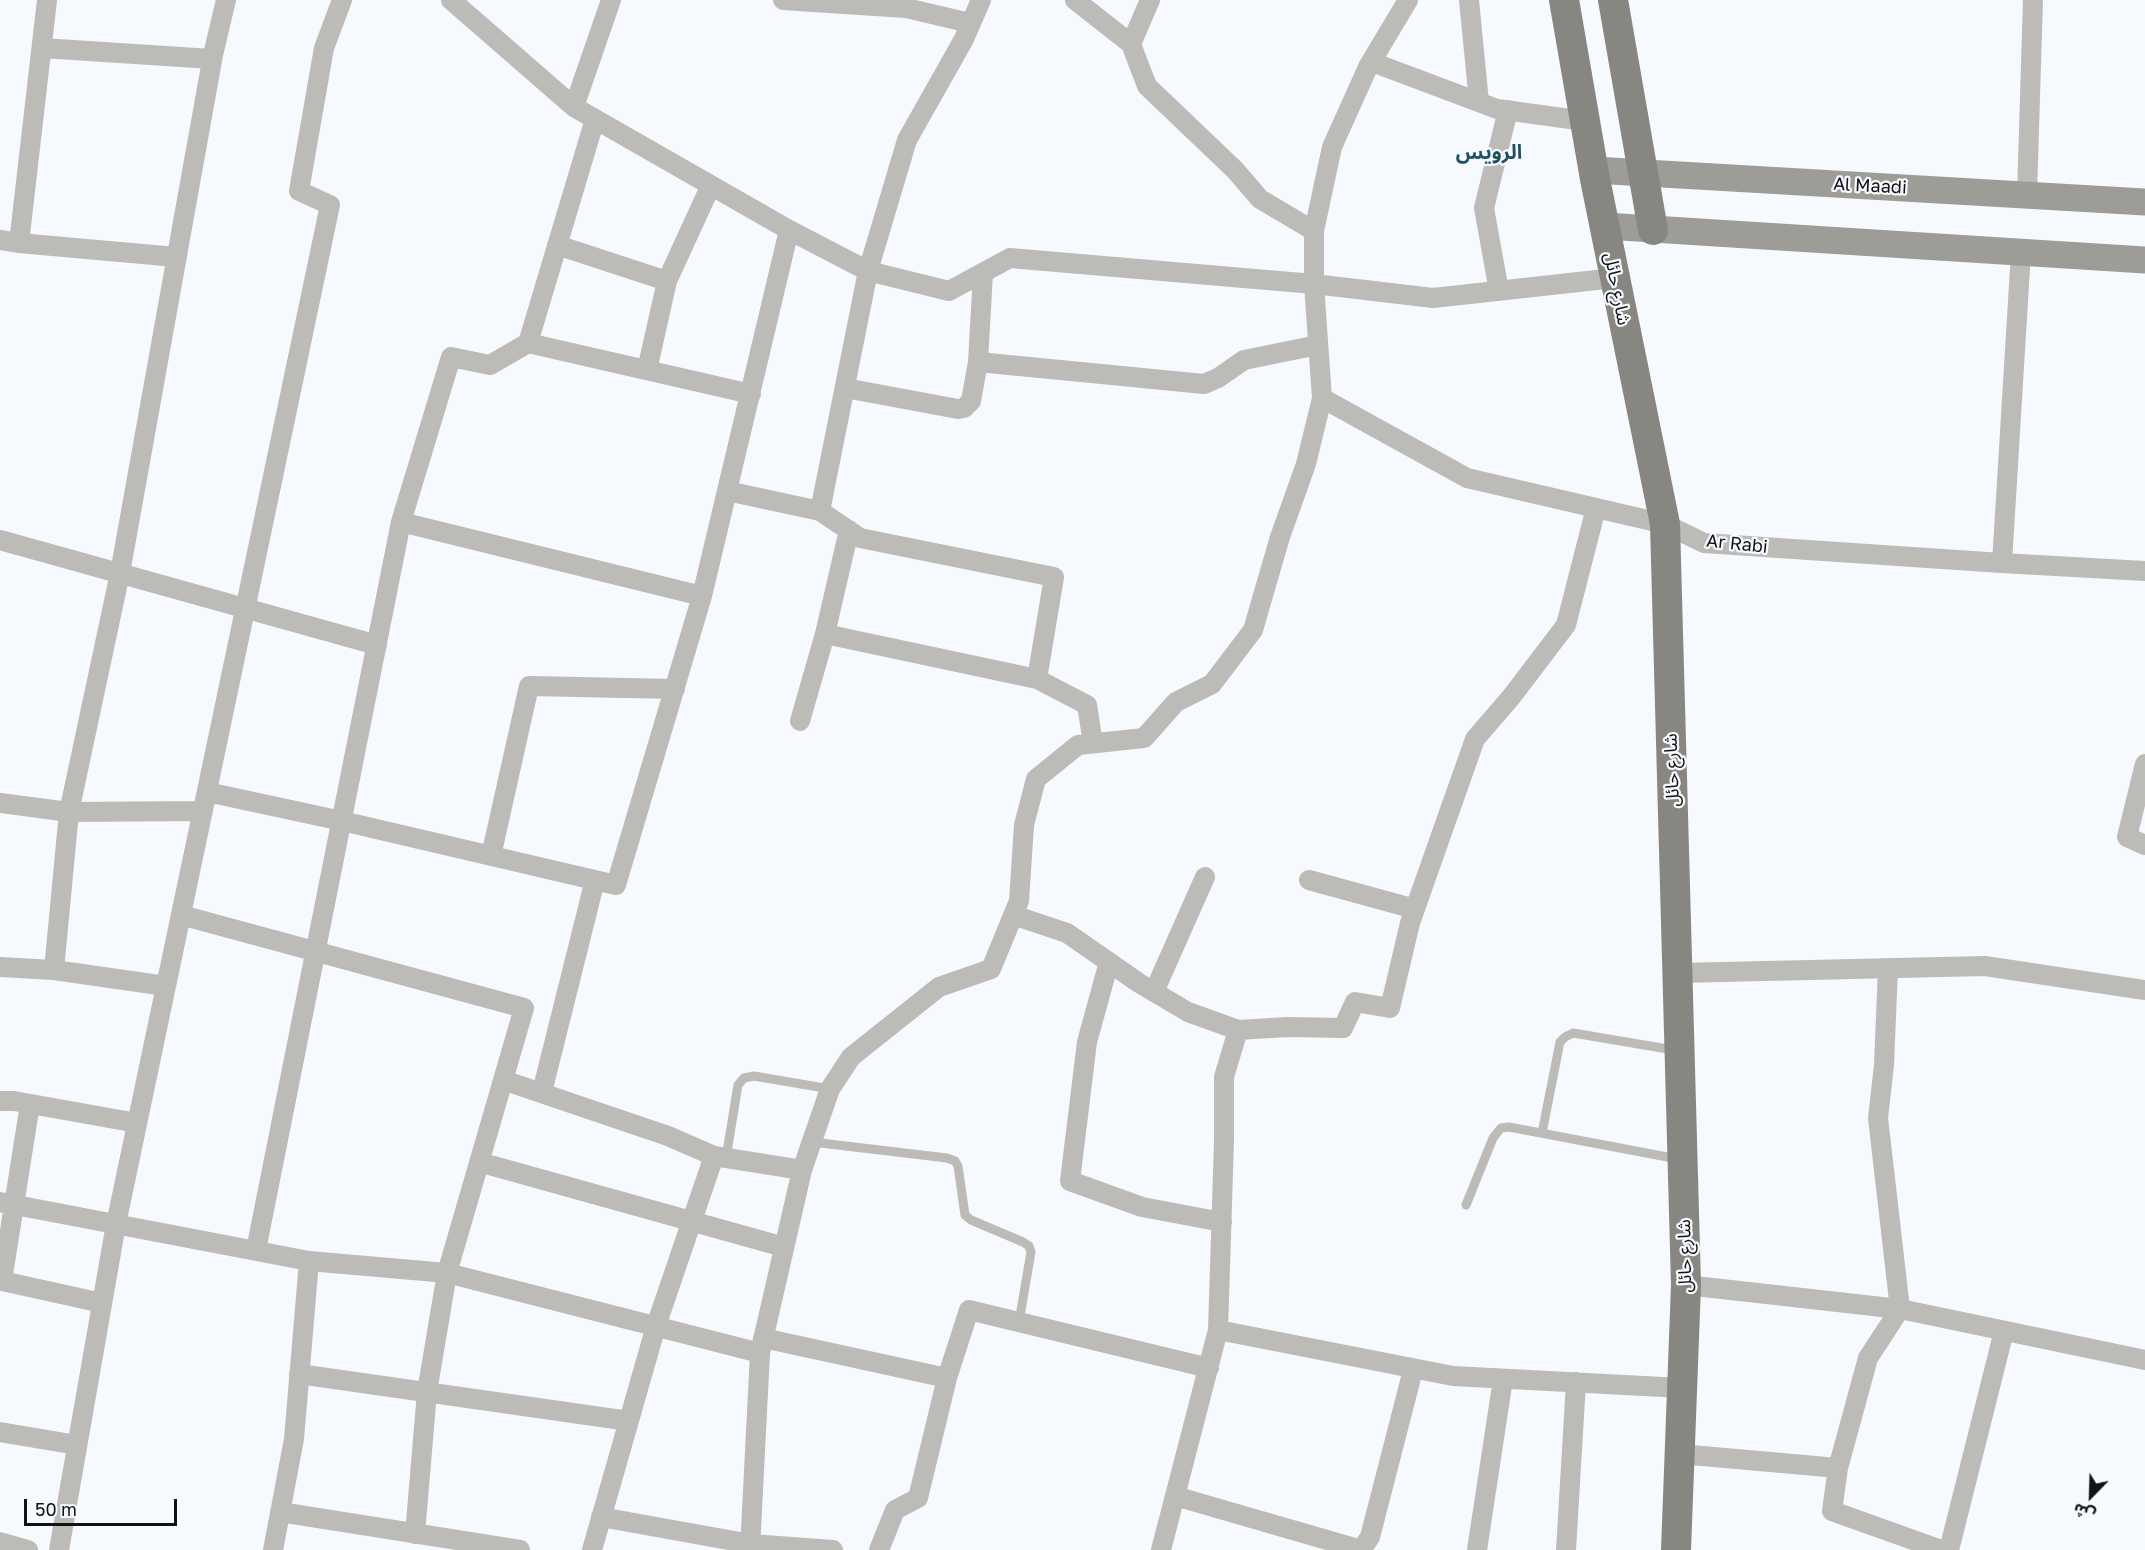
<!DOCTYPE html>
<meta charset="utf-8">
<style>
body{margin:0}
#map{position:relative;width:2145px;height:1550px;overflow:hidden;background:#f6fafe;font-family:"Golos Text","Noto Sans Arabic",sans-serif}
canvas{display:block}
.north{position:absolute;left:2061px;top:1466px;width:60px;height:60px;-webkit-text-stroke:4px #f6fafe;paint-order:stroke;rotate:203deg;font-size:16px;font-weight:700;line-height:24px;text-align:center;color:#111315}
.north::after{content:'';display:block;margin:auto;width:21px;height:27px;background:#111315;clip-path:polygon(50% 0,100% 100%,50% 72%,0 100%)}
.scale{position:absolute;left:24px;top:1499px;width:153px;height:27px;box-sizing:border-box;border:3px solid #111315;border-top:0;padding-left:8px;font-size:18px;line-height:21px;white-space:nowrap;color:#111315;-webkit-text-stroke:4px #f6fafe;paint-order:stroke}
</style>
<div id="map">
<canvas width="2145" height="1550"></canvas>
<div class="north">ش</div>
<div class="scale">50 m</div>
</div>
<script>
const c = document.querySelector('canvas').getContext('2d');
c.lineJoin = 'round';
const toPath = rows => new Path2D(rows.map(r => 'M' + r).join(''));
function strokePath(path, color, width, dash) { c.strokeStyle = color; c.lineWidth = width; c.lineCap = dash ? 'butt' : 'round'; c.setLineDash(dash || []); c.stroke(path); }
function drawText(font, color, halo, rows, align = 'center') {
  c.font = font + ' "Golos Text","Noto Sans Arabic",sans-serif'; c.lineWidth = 4.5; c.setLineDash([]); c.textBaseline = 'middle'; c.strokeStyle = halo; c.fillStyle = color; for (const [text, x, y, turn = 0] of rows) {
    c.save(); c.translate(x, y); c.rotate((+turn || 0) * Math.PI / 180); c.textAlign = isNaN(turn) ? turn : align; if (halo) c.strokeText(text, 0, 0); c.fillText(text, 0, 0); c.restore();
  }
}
strokePath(toPath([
 [1542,1133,1560,1042,1565,1037,1573,1033,1674,1050],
 [812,1142,947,1158,955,1161,958,1166,965,1215,971,1220,1023,1242,1029,1246,1031,1252,1019,1322],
 [726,1158,738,1085,744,1078,754,1076,830,1089],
 [1466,1205,1493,1138,1501,1128,1509,1127,1678,1159]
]), '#bcbbb7', 9);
strokePath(toPath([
 [451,0,574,107,789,230,868,271,949,291,1010,258,1314,284,1433,298,1615,278],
 [783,0,906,8,970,23],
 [1075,0,1131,44,1147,86,1235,170,1260,199,1314,231],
 [1469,0,1479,102],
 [1131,44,1150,0],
 [42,48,212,59],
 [1372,62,1497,109,1585,121],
 [574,107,611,0],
 [2027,195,2033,0],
 [0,240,19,243,176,257],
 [19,243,47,0],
 [557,245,667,281],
 [983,273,978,362,1204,384,1218,378,1244,360,1318,345],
 [1499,291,1484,208,1508,110],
 [528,343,751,394],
 [647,370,667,281,711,185],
 [845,388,958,409,964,408,971,401,978,362],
 [1322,398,1467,478,1665,524,1704,543,2002,563,2145,571],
 [727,491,820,511,868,271,907,140,964,39,981,0],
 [820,511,860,538,1054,577,1037,679],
 [401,522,451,357,490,365,528,343,595,119],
 [0,540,377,645],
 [2002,563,2021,252],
 [825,634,1037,679,1087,705,1093,743],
 [800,721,825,634,849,530],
 [2145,764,2127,837,2145,845],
 [207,792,342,821,616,885,702,596],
 [0,803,69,812,203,811],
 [491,856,529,686,675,689],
 [1309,880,1415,909],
 [181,915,524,1008,447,1273,427,1392,415,1534],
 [1013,915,1067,933,1139,983,1188,1012,1238,1030,1287,1027,1343,1028,1355,1002,1390,1008,1410,923,1475,739,1512,696,1566,625,1596,508],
 [1109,962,1087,1042,1070,1181,1142,1207,1222,1222],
 [0,967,54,970,166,986],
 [1888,968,1884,1065,1878,1118,1900,1309,1868,1358,1838,1468,1832,1511,1941,1550],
 [54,970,69,812,120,573,213,55,226,0],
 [1678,973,1985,966,2145,990],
 [1154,992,1205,877],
 [503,1080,668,1136,714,1156,802,1170],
 [542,1092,595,880],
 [0,1101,14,1101,137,1123],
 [30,1104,2,1281,102,1303],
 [479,1162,784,1247],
 [0,1202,309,1261,447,1273,760,1353],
 [256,1250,401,522,702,596,789,230],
 [1686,1285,1900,1309,2145,1360],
 [1218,1330,1453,1376,1682,1388],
 [763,1338,947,1378],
 [299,1374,629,1421],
 [0,1432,77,1445],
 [1680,1454,1838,1468],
 [1175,1496,1362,1550],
 [280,1512,520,1550],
 [601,1517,751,1544,833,1550],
 [0,1542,28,1550],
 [59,1550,116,1224,330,205,299,191,324,48,342,0],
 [273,1550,294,1439,309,1261],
 [592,1550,656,1326,714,1156],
 [750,1550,760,1353,802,1170,830,1089,851,1057,939,987,991,969,1019,901,1024,825,1036,779,1078,745,1144,738,1176,702,1212,684,1253,630,1280,537,1306,464,1322,398,1314,284,1314,231,1332,147,1368,67,1408,0],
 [879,1550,895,1510,918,1498,947,1378,969,1310,1209,1368],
 [1161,1550,1218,1330,1224,1141,1224,1077,1238,1030],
 [1361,1550,1370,1537,1413,1370],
 [1477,1550,1503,1379],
 [1566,1550,1576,1382],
 [1949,1550,2004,1331]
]), '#bcbbb7', 20);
strokePath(toPath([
 [1594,170,2145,202],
 [1605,226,2145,260]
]), '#9e9c97', 27);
strokePath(toPath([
 [1564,0,1595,179,1665,524,1686,1285,1676,1550],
 [1613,0,1653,230]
]), '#888680', 30);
drawText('18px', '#111315', '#f6fafe', [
 ["Al Maadi",1870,186,3],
 ["شارع حائل",1617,289,79],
 ["Ar Rabi",1737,544,6],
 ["شارع حائل",1672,770,-92],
 ["شارع حائل",1685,1256,-91]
]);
drawText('bold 20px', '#1f5162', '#f6fafe', [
 ["الرويس",1489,153]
]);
</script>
